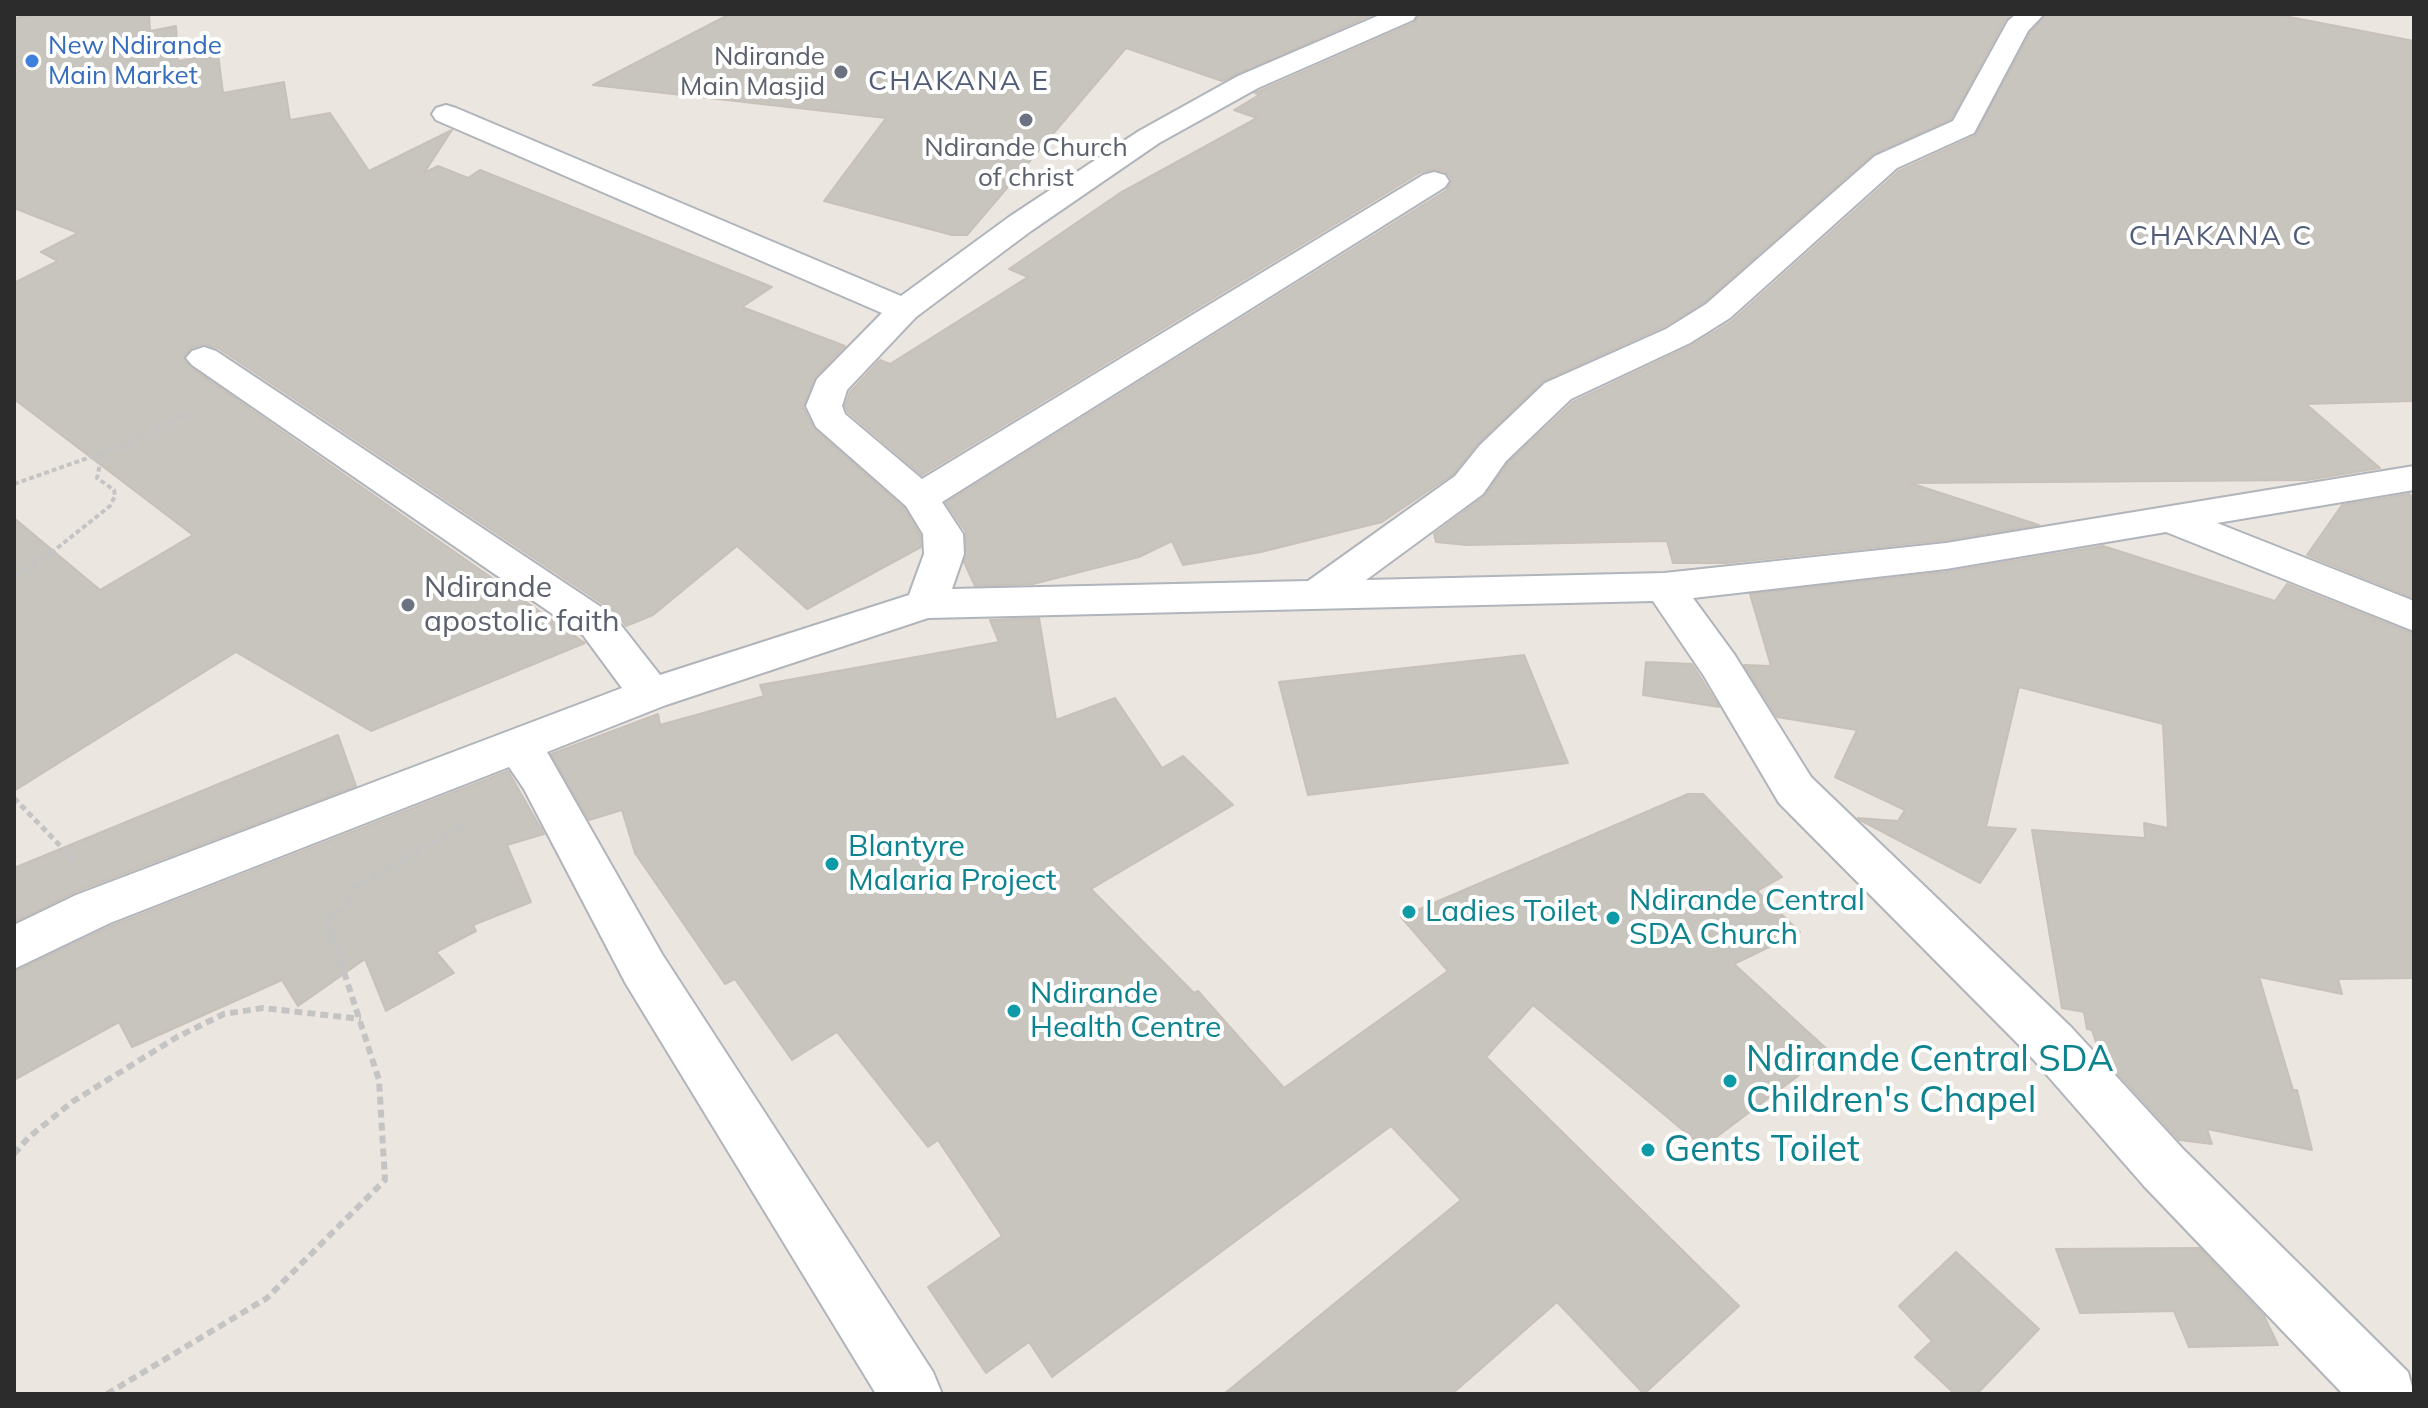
<!DOCTYPE html>
<style>
body{margin:0}
#map{position:relative;width:2428px;height:1408px;overflow:hidden;background:#ece6e0;font-family:Mulish,sans-serif}
canvas{display:block}
.frame{position:absolute;inset:0;border:16px solid #2c2c2c;pointer-events:none}
</style>
<div id="map">
<canvas width="2428" height="1408"></canvas>
<div class="frame"></div>
</div>
<script>
const c = document.querySelector('canvas').getContext('2d');
c.lineJoin = 'round';
function paint(path, color) { c.fillStyle = color; c.fill(path, 'evenodd'); }
const toPath = rows => new Path2D(rows.map(r => 'M' + r).join(''));
function strokePath(path, color, width, dash) { c.strokeStyle = color; c.lineWidth = width; c.lineCap = dash ? 'butt' : 'round'; c.setLineDash(dash || []); c.stroke(path); }
function drawText(font, color, halo, rows, align = 'center') {
  c.font = font + ' Mulish,sans-serif'; c.lineWidth = 8; c.setLineDash([]); c.textBaseline = 'middle'; c.strokeStyle = halo; c.fillStyle = color; for (const [text, x, y, turn = 0] of rows) {
    c.save(); c.translate(x, y); c.rotate((+turn || 0) * Math.PI / 180); c.textAlign = isNaN(turn) ? turn : align; if (halo) c.strokeText(text, 0, 0); c.fillText(text, 0, 0); c.restore();
  }
}
const building = toPath([
 [41,14,149,14,150,31,176,26,178,61,218,54,223,93,284,82,290,120,330,113,369,171,452,130,424,173,438,166,468,178,480,170,772,287,742,307,845,346,815,377,803,407,814,429,904,508,920,535,921,547,807,609,737,546,653,615,626,626,615,612,218,348,203,344,191,348,184,356,190,367,585,643,371,731,236,652,14,791,14,518,100,590,193,535,14,399,14,283,58,261,41,252,78,233,14,208,14,18,41,14],
 [730,14,1374,14,1222,81,1126,48,967,235,952,235,824,201,886,118,593,85,730,14],
 [1420,14,2011,14,2005,20,1951,119,1873,154,1704,302,1665,326,1543,381,1478,443,1453,474,1382,522,1261,552,1183,565,1172,541,1139,557,1033,584,975,586,964,562,966,532,946,503,1447,190,1452,179,1446,172,1435,169,1421,172,922,475,848,412,845,406,850,392,880,360,890,364,1028,277,1009,269,1120,193,1257,118,1234,110,1259,95,1255,93,1414,23,1420,14],
 [2047,14,2274,14,2414,41,2414,401,2306,404,2380,468,2307,480,1910,483,2039,525,1946,540,1726,563,1673,563,1667,541,1467,545,1436,542,1434,534,1485,496,1508,463,1573,402,1691,346,1732,321,1899,171,1975,136,2030,33,2047,14],
 [2409,494,2414,498,2414,598,2307,555,2342,505,2409,494],
 [2103,546,2275,601,2287,584,2414,634,2414,978,2338,979,2342,994,2259,977,2293,1090,2297,1090,2312,1150,2207,1129,2212,1144,2179,1140,2100,1054,2092,1030,2087,1029,2084,1012,2062,1008,2032,830,2145,838,2144,823,2168,828,2163,724,2019,687,1986,827,2016,829,1980,883,1860,820,1858,818,1898,821,1905,810,1835,777,1857,730,1777,717,1744,665,1771,666,1750,594,1946,572,2103,546],
 [1039,618,1056,720,1115,698,1162,768,1183,756,1233,805,1091,889,1194,993,1198,991,1284,1088,1448,971,1401,917,1688,794,1703,794,1782,877,1757,891,1800,932,1734,964,1830,1052,1703,1147,1533,1005,1486,1057,1739,1306,1644,1394,1557,1302,1452,1394,1224,1394,1461,1200,1391,1126,1052,1377,1029,1342,986,1373,928,1287,1002,1236,938,1140,928,1147,837,1032,792,1060,735,979,725,984,635,853,622,810,589,820,551,754,658,714,660,725,764,696,760,685,999,642,990,620,1039,618],
 [1524,655,1568,763,1308,795,1279,682,1524,655],
 [1646,662,1692,664,1719,707,1643,695,1646,662],
 [338,735,356,786,75,892,14,922,14,868,338,735],
 [508,771,544,834,507,845,531,902,473,925,476,931,436,952,454,973,386,1011,365,959,298,1006,282,980,132,1047,119,1022,14,1080,14,972,111,926,508,771],
 [2199,1248,2264,1316,2278,1345,2189,1347,2174,1311,2080,1313,2056,1249,2199,1248],
 [1956,1252,2039,1329,1977,1394,1955,1394,1915,1357,1932,1341,1899,1306,1956,1252]
]);
paint(building, '#c8c4be');
strokePath(building, '#c8c1ba', 2);
const minor = toPath([
 [1382,14,1417,14,1413,20,1258,88,1159,143,1031,231,916,317,847,390,842,406,845,414,922,479,1423,175,1434,172,1445,175,1449,181,1445,187,942,502,963,534,964,554,952,589,1308,581,1455,476,1480,445,1545,383,1666,329,1706,304,1875,156,1953,121,2008,21,2016,14,2044,14,2028,31,1974,133,1897,168,1730,318,1690,343,1571,399,1506,461,1483,494,1366,580,1664,573,1946,543,2414,466,2414,490,2217,523,2414,601,2414,631,2166,532,1946,569,1693,598,1734,654,1811,777,2071,1027,2184,1150,2408,1372,2414,1394,2343,1394,2144,1186,2033,1059,1779,803,1704,676,1653,601,928,618,666,705,547,752,662,954,933,1372,942,1394,876,1394,626,984,524,789,509,767,110,923,14,969,14,925,76,895,622,688,583,635,192,365,186,358,192,351,204,347,216,351,613,615,660,675,909,595,924,554,923,534,906,506,816,427,806,406,817,379,882,313,436,120,432,114,436,108,446,105,456,108,901,296,1009,217,1139,131,1238,76,1382,14]
]);
strokePath(minor, '#b0b4bb', 4);
strokePath(toPath([
 [14,484,119,447,194,411],
 [51,553,110,506,115,496,114,490,97,478,102,454]
]), '#c4c4c4', 4, [5, 3]);
strokePath(toPath([
 [14,577,53,551],
 [14,798,74,860],
 [331,934,326,918,344,909,355,887,464,825]
]), '#c4c4c4', 5, [6, 4]);
strokePath(toPath([
 [14,1154,28,1138,72,1102,177,1037,224,1014,263,1008,361,1019],
 [107,1394,267,1298,385,1180,379,1080,331,932]
]), '#c4c4c4', 6, [8, 5]);
paint(minor, '#fff');
for (const [x, y, r, color] of [
 [32,61,8,"#3f7fe0"],
 [841,72,8,"#6b7280"],
 [1026,120,8,"#6b7280"],
 [408,605,8,"#6b7280"],
 [832,864,8,"#0f9aa8"],
 [1409,912,8,"#0f9aa8"],
 [1613,918,8,"#0f9aa8"],
 [1014,1011,8,"#0f9aa8"],
 [1730,1081,8,"#0f9aa8"],
 [1648,1150,8,"#0f9aa8"]
]) { const dot = new Path2D(); dot.arc(x, y, r, 0, 2 * Math.PI); c.fillStyle = color; c.fill(dot); strokePath(dot, '#fff', 3); }
drawText('26px', '#366cbe', '#fff', [
 ["New Ndirande",48,46],
 ["Main Market",48,76]
], 'left');
drawText('26px', '#5b616d', '#fff', [
 ["Ndirande",825,57],
 ["Main Masjid",825,87],
 ["Ndirande Church",1026,148,"center"],
 ["of christ",1026,178,"center"]
], 'right');
c.letterSpacing = '2px';
drawText('28px', '#515c79', '#fff', [
 ["CHAKANA E",959,82],
 ["CHAKANA C",2221,237]
]);
c.letterSpacing = '0px';
drawText('30px', '#5b616d', '#fff', [
 ["Ndirande",424,588],
 ["apostolic faith",424,622]
], 'left');
drawText('30px', '#0d838f', '#fff', [
 ["Blantyre",848,847],
 ["Malaria Project",848,881],
 ["Ndirande Central",1629,901],
 ["SDA Church",1629,935],
 ["Ladies Toilet",1425,912],
 ["Ndirande",1030,994],
 ["Health Centre",1030,1028]
], 'left');
drawText('36px', '#0d838f', '#fff', [
 ["Ndirande Central SDA",1746,1060],
 ["Children's Chapel",1746,1101],
 ["Gents Toilet",1664,1150]
], 'left');
</script>
